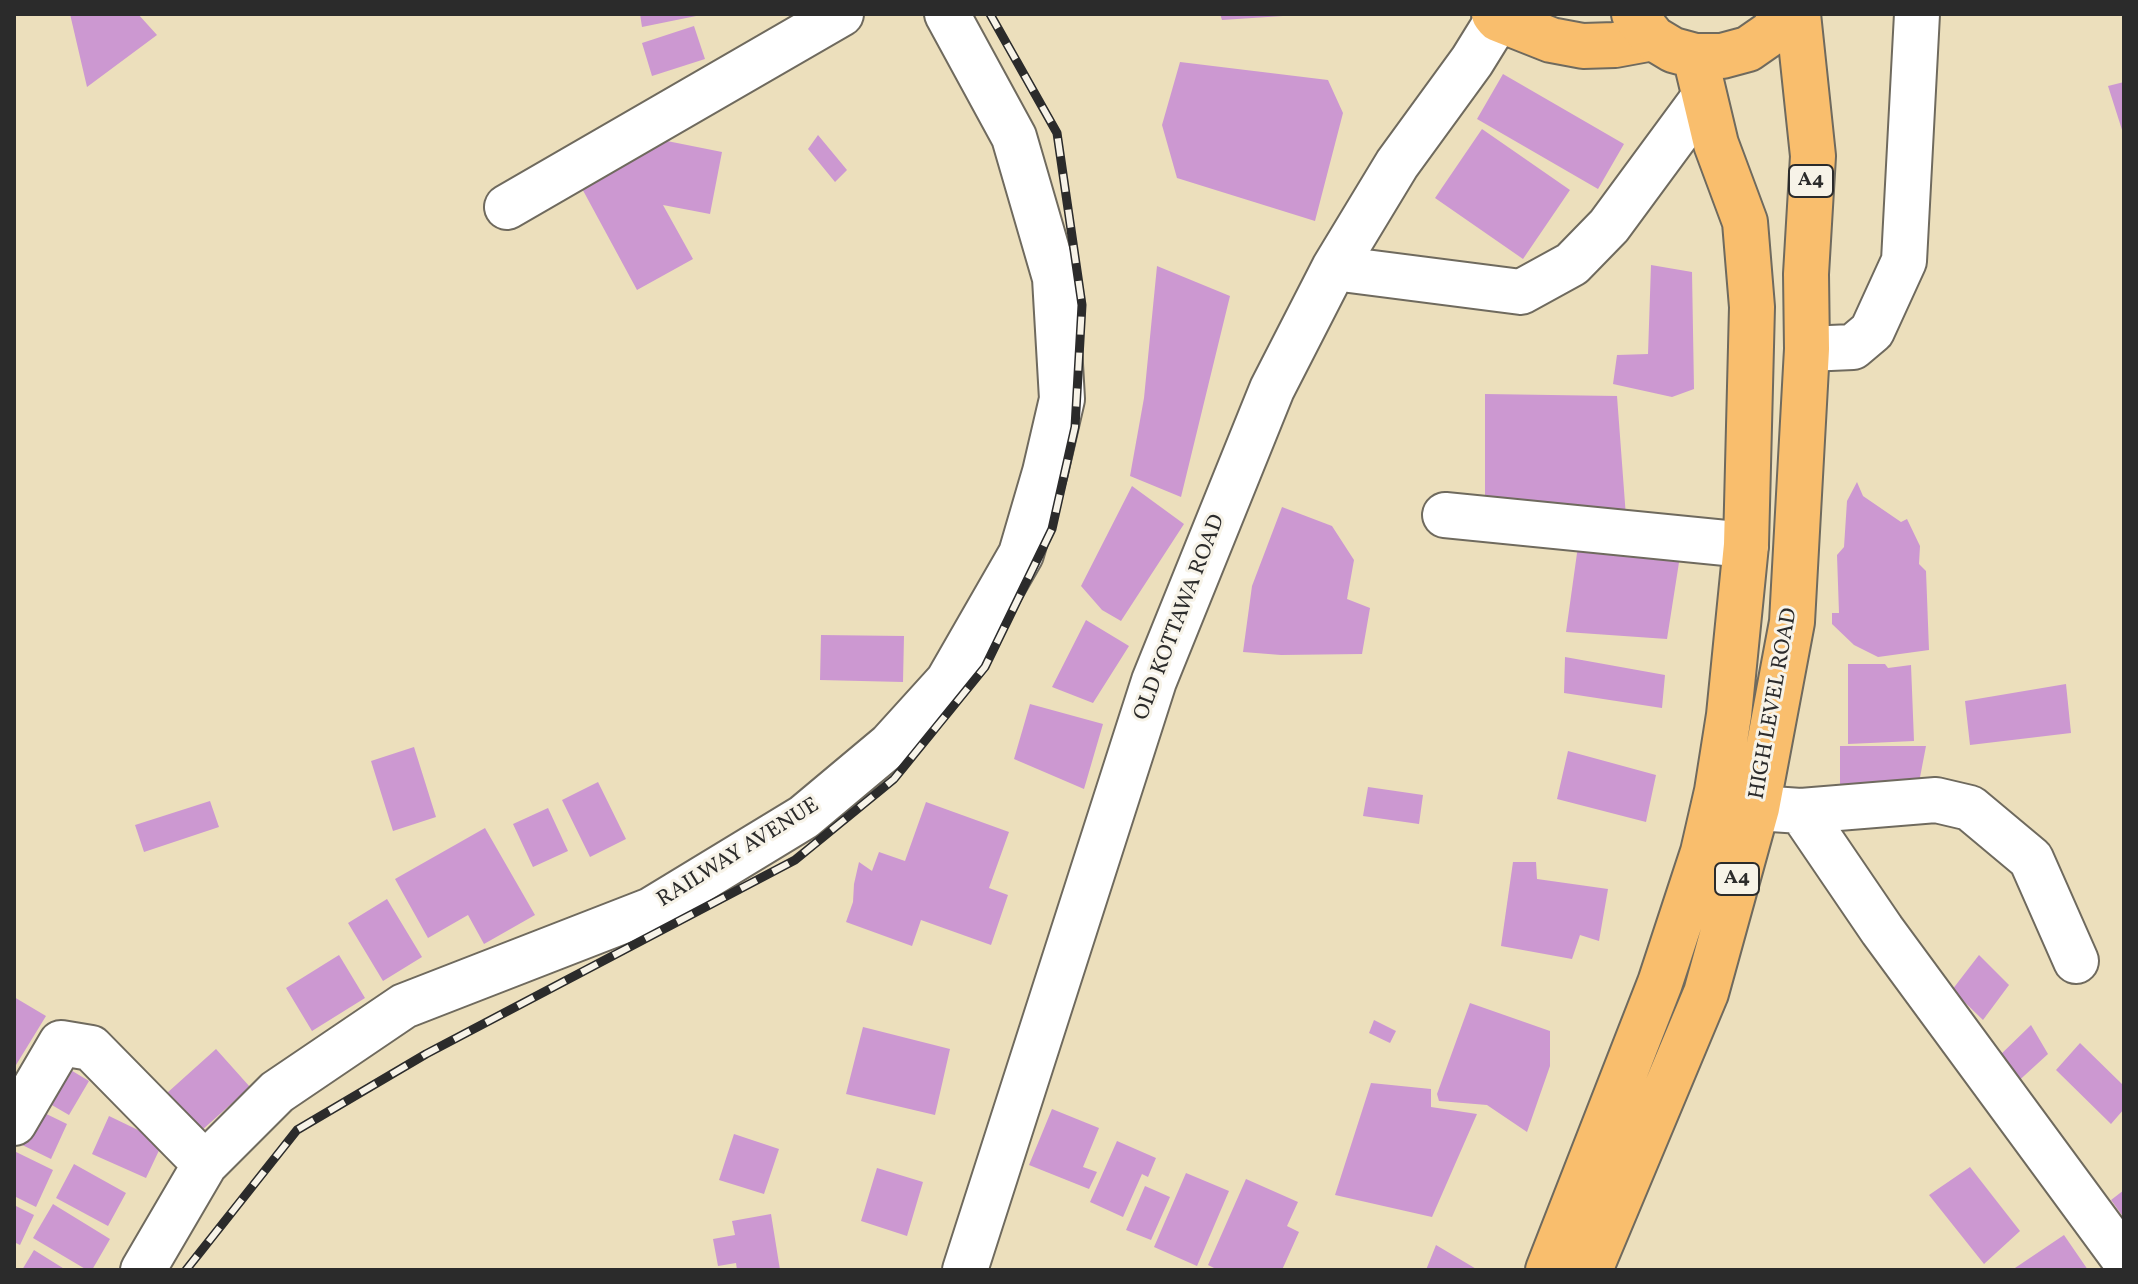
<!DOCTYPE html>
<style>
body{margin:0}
#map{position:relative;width:2138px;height:1284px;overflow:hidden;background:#ecdfbc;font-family:Vollkorn,serif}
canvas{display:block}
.frame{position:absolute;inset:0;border:16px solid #2b2b2b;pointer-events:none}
</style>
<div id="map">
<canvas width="2138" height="1284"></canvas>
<div class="frame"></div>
</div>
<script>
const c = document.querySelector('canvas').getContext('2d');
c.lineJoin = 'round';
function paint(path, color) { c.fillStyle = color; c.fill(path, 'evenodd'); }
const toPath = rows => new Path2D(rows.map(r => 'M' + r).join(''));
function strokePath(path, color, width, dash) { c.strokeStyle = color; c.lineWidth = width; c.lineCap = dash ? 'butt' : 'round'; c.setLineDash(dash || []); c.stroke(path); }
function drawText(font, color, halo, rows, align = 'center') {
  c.font = font + ' Vollkorn,serif'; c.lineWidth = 6; c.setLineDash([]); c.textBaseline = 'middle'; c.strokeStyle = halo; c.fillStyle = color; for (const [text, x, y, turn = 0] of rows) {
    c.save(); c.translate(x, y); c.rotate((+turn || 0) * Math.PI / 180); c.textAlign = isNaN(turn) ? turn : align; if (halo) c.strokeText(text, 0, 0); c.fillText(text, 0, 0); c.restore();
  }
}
paint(toPath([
 [70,14,138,14,157,35,87,87],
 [640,14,700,14,701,15,642,27],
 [1220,14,1283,14,1283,16,1222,20],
 [694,26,705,59,652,76,642,43],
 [1180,62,1328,80,1343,113,1315,221,1177,178,1162,125],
 [1503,74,1624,144,1598,189,1477,119],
 [2124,82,2124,133,2123,133,2108,86],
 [1482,129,1570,190,1523,259,1435,198],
 [818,135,847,170,835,182,808,149],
 [657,139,722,152,710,214,663,205,693,259,637,290,579,183],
 [1651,265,1692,272,1694,389,1672,397,1613,384,1617,355,1648,354],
 [1157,266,1230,296,1181,497,1130,476,1144,398],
 [1485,394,1617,396,1626,517,1485,502],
 [1857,482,1863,496,1901,522,1907,519,1920,546,1919,564,1926,571,1929,650,1878,657,1854,645,1832,624,1832,613,1839,613,1837,555,1844,547,1847,501],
 [1132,486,1184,524,1121,621,1102,610,1081,586],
 [1282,507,1332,526,1354,560,1347,599,1370,608,1362,654,1281,655,1243,652,1252,586],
 [1578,546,1680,556,1667,639,1566,632],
 [1086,620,1129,646,1093,703,1052,687],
 [821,635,904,636,903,682,820,680],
 [1565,657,1665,675,1662,708,1564,693],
 [1848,664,1885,664,1888,668,1911,665,1914,741,1848,744],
 [2066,684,2071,733,1970,745,1965,701],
 [1030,704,1103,724,1084,789,1014,759],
 [1840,746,1926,746,1917,793,1840,787],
 [414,747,436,817,393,831,371,761],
 [1568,751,1656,775,1646,822,1557,799],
 [598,782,626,839,590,857,562,800],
 [1368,787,1423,795,1419,824,1363,816],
 [210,801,219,827,144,852,135,825],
 [926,802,1009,832,989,888,1008,895,991,945,921,920,912,946,846,922,853,902,854,884,859,862,872,871,879,852,905,861],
 [548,808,568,851,533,867,513,824],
 [485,828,535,915,484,944,468,915,428,938,395,879],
 [1513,862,1536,862,1537,879,1608,889,1599,941,1580,935,1572,959,1501,946],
 [387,899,422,957,383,981,348,923],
 [339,955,365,998,312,1031,286,988],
 [1979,955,2009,985,1983,1020,1952,990],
 [14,997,46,1016,16,1065,14,1064],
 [1470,1003,1550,1031,1550,1066,1527,1132,1487,1105,1439,1101,1437,1094],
 [1374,1020,1396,1031,1390,1043,1369,1033],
 [2031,1025,2048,1054,2013,1086,1996,1059],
 [863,1027,950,1049,935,1115,846,1094],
 [2080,1043,2124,1086,2124,1109,2111,1124,2056,1070],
 [216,1049,250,1087,201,1131,167,1093],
 [59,1063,89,1081,69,1115,38,1097],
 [1371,1083,1431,1089,1431,1107,1477,1114,1432,1217,1335,1195],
 [28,1105,67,1124,51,1159,14,1141],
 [1052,1109,1099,1128,1083,1167,1097,1172,1089,1189,1029,1165],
 [109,1116,163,1142,146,1178,92,1154],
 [734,1134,779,1149,764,1194,719,1180],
 [1117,1141,1156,1158,1148,1177,1142,1174,1123,1217,1090,1202],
 [14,1151,53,1170,36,1207,14,1196],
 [74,1164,126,1193,108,1226,56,1198],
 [1970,1167,2020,1231,1984,1264,1929,1195],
 [877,1168,923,1182,907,1236,861,1221],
 [1186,1173,1229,1191,1197,1266,1154,1247],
 [1246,1179,1298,1202,1287,1226,1299,1232,1282,1270,1218,1270,1208,1265],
 [1145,1186,1170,1197,1151,1240,1126,1230],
 [2124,1190,2124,1218,2111,1200],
 [53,1204,110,1239,92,1270,87,1270,33,1238],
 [14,1205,34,1215,20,1245,14,1242],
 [771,1214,780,1270,737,1270,736,1263,718,1266,713,1239,735,1235,732,1221],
 [2064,1235,2088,1270,2012,1270],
 [1436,1245,1478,1270,1426,1270],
 [34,1250,66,1270,22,1270]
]), '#cc98d1');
const minor = toPath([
 [507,207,841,14],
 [1334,268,1521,292,1572,264,1609,226,1704,97],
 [1807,349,1853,347,1872,331,1904,261,1917,14],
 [1445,515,1746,545],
 [1757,808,1801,811,1882,930,2124,1259],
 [1801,811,1936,800,1970,808,2031,859,2076,961],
 [14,1123,61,1043,91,1048,205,1164],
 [143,1270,205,1164,277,1092,404,1006,651,910,804,817,890,745,948,681,1021,554,1045,472,1062,399,1055,278,1014,137,947,14],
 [965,1270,1154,681,1272,389,1334,268,1397,164,1472,61,1498,19]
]);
const major = toPath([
 [1494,14,1498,19,1551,40,1583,46,1615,45,1653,38]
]);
const highway = toPath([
 [1634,14,1653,38,1673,50,1695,56,1722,56,1748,49,1771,33,1785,14],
 [1548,1270,1660,983,1703,852,1717,791,1729,715,1746,545,1752,307,1745,222,1716,144,1695,56],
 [1590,1270,1706,993,1757,808,1792,622,1807,349,1806,274,1813,156,1798,14]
]);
strokePath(minor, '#6f6a5e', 48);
strokePath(major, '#6f6a5e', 48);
strokePath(highway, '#6f6a5e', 48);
strokePath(minor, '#fff', 44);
strokePath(major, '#f9be6d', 44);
strokePath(highway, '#f9be6d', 44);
const rail = toPath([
 [186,1270,297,1130,426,1054,795,860,894,779,985,667,1052,529,1075,427,1082,305,1057,133,990,14]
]);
strokePath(rail, '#2b2b2b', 9);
strokePath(rail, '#f7f3e8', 6, [18]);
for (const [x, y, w] of [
 [1811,181,44],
 [1737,879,44]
]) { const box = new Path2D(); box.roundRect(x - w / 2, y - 16, w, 32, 6); c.fillStyle = '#f7f3e8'; c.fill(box); strokePath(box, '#2b2b2b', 2); }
drawText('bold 20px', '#2b2b2b', null, [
 ["A4",1811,181],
 ["A4",1737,879]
]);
drawText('22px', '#2b2b2b', '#f7f3e8', [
 ["OLD KOTTAWA ROAD",1181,618,-69],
 ["HIGH LEVEL ROAD",1775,704,-80],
 ["RAILWAY AVENUE",739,854,-32]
]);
</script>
